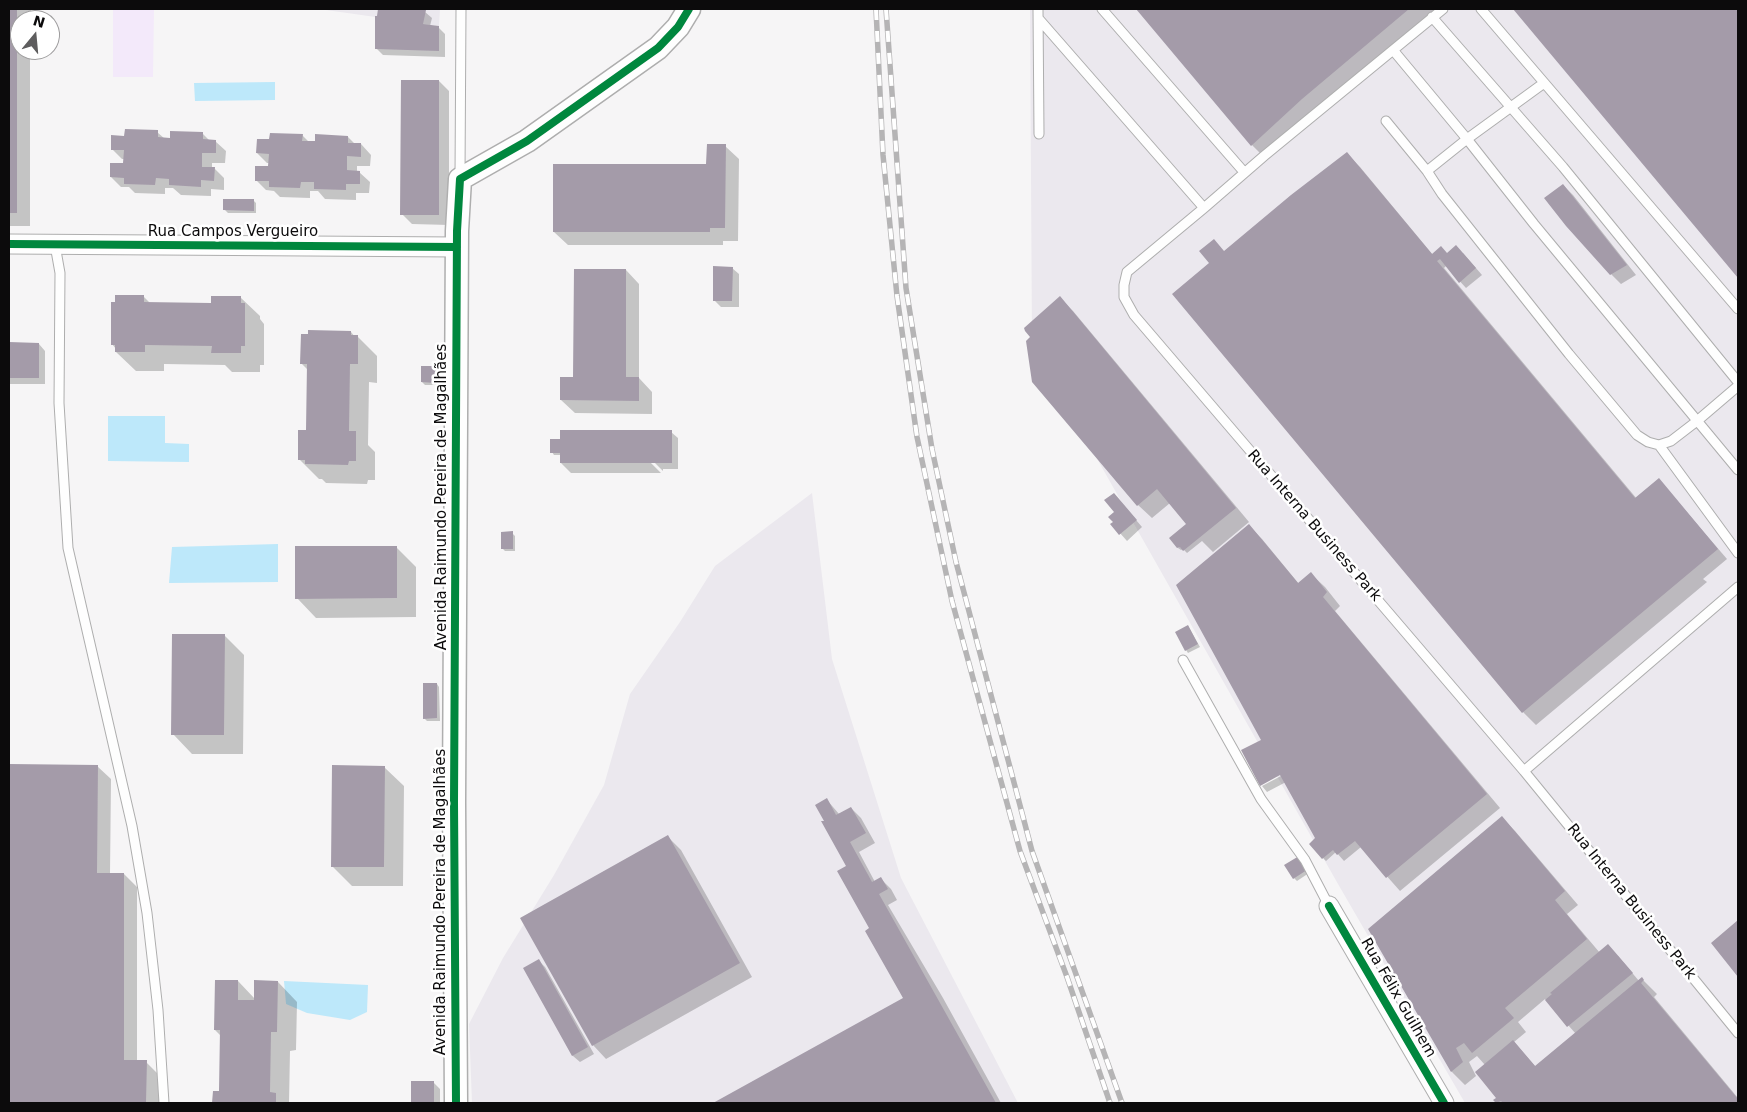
<!DOCTYPE html>
<meta charset="utf-8">
<style>
body{margin:0}
#map{position:relative;width:1747px;height:1112px;overflow:hidden;background:#f6f5f6;font-family:"DejaVu Sans",sans-serif}
canvas{display:block}
.frame{position:absolute;inset:0;border:10px solid #0c0b0c;pointer-events:none}
.north{position:absolute;left:10px;top:10px;width:50px;height:50px;box-sizing:border-box;background:#fff;border:1px solid #9e9d9e;border-radius:50%;rotate:17deg;font-size:14px;font-weight:700;line-height:20px;text-align:center;color:#0c0b0c}
.north::after{content:'';display:block;margin:auto;width:18px;height:22px;background:#5e5d5e;clip-path:polygon(50% 0,100% 100%,50% 72%,0 100%)}
</style>
<div id="map">
<canvas width="1747" height="1112"></canvas>
<div class="frame"></div>
<div class="north">N</div>
</div>
<script>
const c = document.querySelector('canvas').getContext('2d');
c.lineJoin = 'round';
function paint(path, color) { c.fillStyle = color; c.fill(path, 'evenodd'); }
const toPath = rows => new Path2D(rows.map(r => 'M' + r).join(''));
function strokePath(path, color, width, dash) { c.strokeStyle = color; c.lineWidth = width; c.lineCap = dash ? 'butt' : 'round'; c.setLineDash(dash || []); c.stroke(path); }
function drawText(font, color, halo, rows, align = 'center') {
  c.font = font + ' "DejaVu Sans",sans-serif'; c.lineWidth = 5; c.setLineDash([]); c.textBaseline = 'middle'; c.strokeStyle = halo; c.fillStyle = color; for (const [text, x, y, turn = 0] of rows) {
    c.save(); c.translate(x, y); c.rotate((+turn || 0) * Math.PI / 180); c.textAlign = isNaN(turn) ? turn : align; if (halo) c.strokeText(text, 0, 0); c.fillText(text, 0, 0); c.restore();
  }
}
paint(toPath([
 [319,9,440,9,439,26],
 [1030,9,1738,9,1738,1103,1465,1103,1338,884,1032,344],
 [812,493,832,659,901,878,1018,1103,472,1103,469,1024,503,958,554,875,604,785,630,694,680,622,715,566]
]), '#ebe8ee');
paint(toPath([
 [113,9,154,9,153,77,113,77]
]), '#f3e9fa');
paint(toPath([
 [275,82,275,100,195,101,194,83],
 [108,416,165,416,165,443,189,444,189,462,108,461],
 [278,544,278,582,169,583,172,547],
 [284,981,368,985,367,1012,350,1020,307,1013,286,1004]
]), '#bde8fa');
paint(toPath([
 [9,9,31,9,31,20,20,20,20,50,30,50,30,226,9,226],
 [380,9,408,9,425,12,432,18,430,26,439,28,445,34,445,57,383,55,376,48],
 [1138,9,1437,9,1265,158,1252,145],
 [1515,9,1724,9,1726,11,1728,9,1738,9,1738,276],
 [439,81,449,91,449,225,412,224,402,214],
 [157,132,165,139,203,134,210,141,215,141,226,151,225,163,212,163,212,168,214,168,224,178,224,190,211,189,211,196,181,195,173,188,165,188,165,194,135,193,129,187,121,187,111,177,124,165,125,159,122,159,112,149,126,137],
 [302,135,309,142,348,137,355,144,361,144,371,155,370,166,357,166,357,172,359,172,370,182,369,193,356,193,356,200,325,199,318,191,310,191,310,198,280,197,274,191,266,190,256,180,270,168,270,163,267,163,257,153,271,141],
 [725,146,739,159,738,241,723,241,723,245,568,245,554,232,708,166],
 [1347,154,1360,167,1433,255,1463,253,1482,275,1466,288,1446,266,1444,268,1637,499,1659,480,1727,559,1703,579,1707,582,1536,725,1523,712,1224,252],
 [1563,185,1573,195,1636,275,1621,284,1611,274],
 [253,200,256,203,256,213,228,213,225,210],
 [732,268,739,274,739,307,721,307,714,300],
 [626,270,639,284,639,378,652,392,652,414,575,413,561,400,575,378],
 [143,296,151,304,212,304,240,297,260,316,260,319,264,324,264,365,260,365,260,372,232,372,225,365,164,364,164,371,136,371,116,352,116,349,112,344],
 [1060,298,1073,311,1249,522,1213,552,1202,541,1187,553,1183,549,1181,550,1178,548,1192,530,1170,503,1152,518,1138,505],
 [351,332,355,337,358,337,377,356,377,383,369,382,368,445,375,452,375,480,368,480,367,484,326,483,322,479,319,479,299,459,307,432,308,370,301,363],
 [9,344,39,344,45,351,45,384,9,384],
 [435,367,438,370,437,385,425,385,422,382],
 [671,432,678,438,678,469,663,469,663,471,650,458,648,460,661,473,571,473,561,463,561,455,554,455,552,452],
 [1120,501,1142,527,1127,541,1112,524,1114,522,1115,512],
 [1249,526,1262,539,1299,584,1311,574,1325,587,1340,606,1335,611,1500,808,1400,891,1361,847,1344,861,1336,852,1326,861,1323,858,1317,839,1286,782,1267,792,1262,786,1281,776,1280,774,1261,785,1263,741],
 [512,533,515,536,515,551,505,551,502,548],
 [396,547,416,567,416,617,316,618,297,598],
 [1188,626,1200,647,1188,653,1186,650],
 [224,635,244,655,243,754,192,754,173,734],
 [437,684,439,687,440,721,427,721,424,718],
 [9,766,97,766,111,779,110,874,124,874,137,887,137,1062,146,1062,159,1075,159,1103,9,1103],
 [384,767,404,786,403,886,352,886,332,866],
 [827,800,839,814,851,808,861,818,875,843,859,852,875,882,881,879,891,889,897,900,888,905,943,998,1001,1103,716,1103,905,998,871,929,847,866,826,821],
 [1502,818,1515,831,1578,905,1567,914,1600,953,1618,956,1639,981,1642,979,1657,994,1654,997,1738,1098,1738,1103,1498,1103,1495,1101,1498,1098,1485,1065,1477,1056,1469,1062,1476,1076,1465,1085,1452,1072,1370,930],
 [1545,999,1576,1034,1536,1067,1514,1042,1526,1032,1518,1022],
 [667,836,681,850,752,977,606,1059,593,1045],
 [1302,861,1309,873,1297,881,1294,878],
 [1738,922,1738,975,1713,943],
 [539,961,545,967,594,1054,580,1062,573,1056,525,969],
 [238,981,255,999,278,982,297,1002,296,1050,290,1051,289,1103,214,1103,214,1092,220,1093,221,1036,215,1030],
 [413,1082,434,1083,440,1089,440,1103,412,1103]
]), '#0003');
paint(toPath([
 [9,9,17,9,17,213,9,213],
 [378,9,416,9,426,10,423,24,439,26,439,51,375,49,375,16,377,16],
 [1136,9,1409,9,1302,99,1251,146],
 [1513,9,1738,9,1738,278],
 [401,80,439,80,439,215,400,215],
 [125,129,158,130,158,137,170,138,170,131,203,132,203,139,216,140,216,153,202,153,202,167,215,167,214,181,201,180,201,187,169,185,169,179,156,178,155,185,124,184,124,178,110,177,110,163,123,163,124,150,111,150,111,135,124,136],
 [270,133,303,134,302,141,315,141,315,134,348,136,348,143,361,143,361,157,347,156,347,170,360,171,360,184,346,184,346,190,314,189,314,182,301,182,300,188,269,187,269,181,255,181,255,166,268,166,269,154,256,153,257,139,269,139],
 [707,144,726,144,725,228,710,228,710,232,553,232,553,164,706,164],
 [1347,152,1432,254,1441,246,1447,253,1456,245,1476,268,1459,283,1440,259,1437,261,1635,498,1659,478,1718,549,1522,713,1172,294,1209,263,1199,251,1214,239,1224,251,1291,195],
 [1563,184,1627,265,1610,275,1566,226,1544,198],
 [223,199,254,199,254,211,223,210],
 [713,266,733,267,732,301,713,301],
 [574,269,626,269,626,377,639,377,639,401,560,400,560,377,573,377],
 [115,295,144,295,144,302,211,303,211,296,241,296,241,303,245,303,245,346,241,346,241,353,211,353,212,346,145,345,145,352,115,352,115,345,111,345,111,302,115,302],
 [1060,296,1236,508,1183,551,1180,547,1177,548,1169,538,1186,524,1157,489,1137,506,1032,382,1026,341,1030,337,1025,331,1024,328],
 [308,330,351,331,351,335,358,335,358,364,350,364,349,431,356,431,356,461,349,461,348,465,305,464,305,460,298,460,298,430,306,430,307,364,300,364,301,334,308,334],
 [9,342,39,343,39,378,9,378],
 [421,366,435,366,435,383,421,382],
 [560,430,672,430,672,463,560,463,560,453,550,453,550,439,560,439],
 [1114,493,1137,520,1119,535,1110,524,1113,522,1108,517,1114,512,1104,500],
 [1249,524,1298,583,1311,572,1327,592,1323,597,1487,794,1386,878,1355,841,1337,855,1333,850,1322,859,1309,844,1315,838,1280,775,1260,786,1241,750,1261,740,1176,585],
 [513,531,513,549,501,549,501,532],
 [295,546,397,546,397,598,295,599],
 [1188,625,1198,644,1185,651,1175,632],
 [172,634,225,634,224,735,171,735],
 [423,683,437,683,437,718,423,719],
 [9,764,98,765,97,873,124,873,124,1060,147,1060,146,1103,9,1103],
 [332,765,385,766,384,867,331,867],
 [827,798,836,815,851,807,866,833,850,842,872,882,881,877,888,889,879,894,996,1103,713,1103,903,998,865,931,869,928,837,871,846,866,821,821,824,821,815,805],
 [1502,816,1565,891,1555,900,1587,939,1505,1008,1514,1018,1472,1053,1464,1043,1456,1048,1463,1062,1451,1072,1368,929],
 [668,835,740,963,592,1046,520,918],
 [1299,856,1307,870,1293,879,1284,865],
 [1738,920,1738,977,1711,943],
 [1608,944,1633,973,1567,1027,1545,1000,1552,994,1550,993],
 [539,959,588,1047,572,1056,523,968],
 [1642,977,1644,980,1641,983,1738,1099,1738,1103,1503,1103,1501,1101,1496,1103,1493,1100,1496,1098,1475,1072,1513,1040,1535,1066],
 [215,980,238,980,238,1000,254,1000,254,980,278,981,277,1032,271,1032,270,1092,276,1093,276,1103,212,1103,213,1091,219,1091,220,1030,214,1030],
 [411,1081,434,1081,434,1103,411,1103]
]), '#a49ba9');
const service = toPath([
 [1038,9,1039,134],
 [1102,9,1244,172],
 [1443,9,1264,156,1204,208,1127,272,1124,285,1124,297,1134,315,1524,771,1738,1033],
 [1481,9,1738,309],
 [1432,17,1563,167,1738,382],
 [1038,18,1204,208],
 [1393,50,1467,139,1534,224,1738,470],
 [1386,121,1427,171,1442,194,1569,354,1637,435,1648,442,1659,445,1671,441,1697,421,1738,386],
 [1427,171,1467,139,1544,83],
 [460,176,461,9],
 [55,245,60,273,59,403,68,548,132,826,147,913,158,1010,164,1103],
 [1659,445,1738,553],
 [1183,660,1261,799,1305,860,1329,906],
 [1524,771,1738,587]
]);
const minor = toPath([
 [9,244,457,247],
 [1329,906,1444,1103]
]);
const tertiary = toPath([
 [456,1103,454,802,457,231,460,179,527,141,658,48,678,27,689,9]
]);
strokePath(service, '#aeaeae', 11);
strokePath(minor, '#aeaeae', 21);
strokePath(tertiary, '#aeaeae', 25);
strokePath(service, '#fefefe', 9);
strokePath(minor, '#fefefe', 19);
strokePath(tertiary, '#fefefe', 22);
const rail = toPath([
 [876,9,883,155,897,296,917,437,952,601,1020,851,1067,977,1110,1103],
 [886,9,906,288,932,449,956,562,1032,851,1122,1103]
]);
strokePath(rail, '#b5b4b5', 5.5);
strokePath(rail, '#fff', 4, [11]);
strokePath(toPath([
 [9,244,457,247],
 [1329,906,1444,1103],
 [456,1103,454,802,457,231,460,179,527,141,658,48,678,27,689,9]
]), '#00873e', 8);
drawText('15px', '#0c0b0c', '#fff', [
 ["Rua Campos Vergueiro",233,232],
 ["Avenida Raimundo Pereira de Magalhães",442,497,-90],
 ["Rua Interna Business Park",1314,526,49],
 ["Avenida Raimundo Pereira de Magalhães",441,902,-90],
 ["Rua Interna Business Park",1631,902,51],
 ["Rua Félix Guilhem",1398,998,60]
]);
</script>
